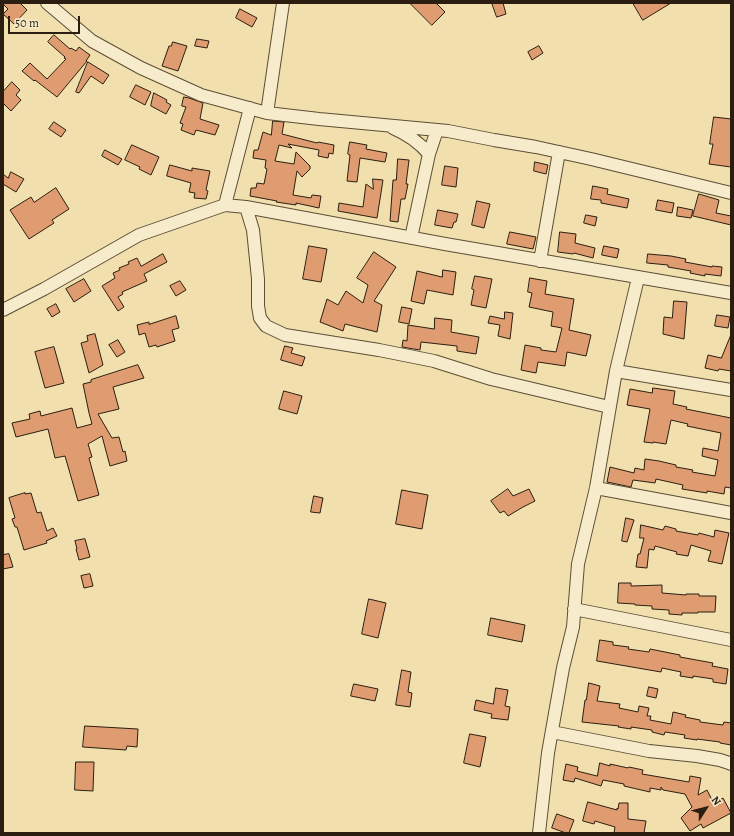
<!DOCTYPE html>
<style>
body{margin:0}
#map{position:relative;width:734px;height:836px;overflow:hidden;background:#f1e0ad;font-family:Alegreya,serif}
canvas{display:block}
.frame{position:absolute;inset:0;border:4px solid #2b1e10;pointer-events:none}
.north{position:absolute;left:686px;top:788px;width:40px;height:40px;-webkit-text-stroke:3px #f6ebca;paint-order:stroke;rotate:54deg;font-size:11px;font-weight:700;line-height:16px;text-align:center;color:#2b1e10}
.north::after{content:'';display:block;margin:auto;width:14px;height:18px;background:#2b1e10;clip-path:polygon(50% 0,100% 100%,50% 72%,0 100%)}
.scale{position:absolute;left:8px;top:16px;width:72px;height:18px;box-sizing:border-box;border:2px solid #2b1e10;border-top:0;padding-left:5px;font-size:12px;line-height:14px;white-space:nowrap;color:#2b1e10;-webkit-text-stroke:3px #f6ebca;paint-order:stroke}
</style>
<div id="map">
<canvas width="734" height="836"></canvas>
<div class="frame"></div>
<div class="north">N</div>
<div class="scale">50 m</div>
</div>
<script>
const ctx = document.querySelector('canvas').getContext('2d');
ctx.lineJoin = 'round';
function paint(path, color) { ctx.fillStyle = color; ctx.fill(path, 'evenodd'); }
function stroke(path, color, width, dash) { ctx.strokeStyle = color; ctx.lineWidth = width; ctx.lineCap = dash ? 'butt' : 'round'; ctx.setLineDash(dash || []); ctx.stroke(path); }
const building = new Path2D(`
 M3 3H20L27 10 14 24 3 14 8 9 3 4Z
 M410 3H436L445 12 432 25Z
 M492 3H503L506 14 497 17Z
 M633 3H671L643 20Z
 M240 9 257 18 252 27 236 18Z
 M54 35 70 49 71 48 76 51 79 47 90 55 86 61H87L57 97 35 80 34 81 22 71 30 63 47 79 66 59 64 58 65 57 48 42Z
 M197 39 209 41 207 48 195 46Z
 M173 42 187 46 178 71 162 66 169 46H171Z
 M539 46 543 53 532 60 528 52Z
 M88 62 109 75 103 84 91 76 79 93 76 92Z
 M12 82 20 90 16 95 21 100 11 111 3 103V92Z
 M136 85 151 92 145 105 130 97Z
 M154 93 167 100 166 102 171 105 166 114 151 106Z
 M184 97 189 98 203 103 200 119 219 125 215 135 196 130 194 135 181 130 183 124 180 123 186 107 182 106Z
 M714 117 731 119V167L709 164 713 144H710Z
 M273 121 284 122 282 134 317 143 318 142 334 145 333 154 329 153 328 158 318 156 319 150 288 144 292 148 279 145 275 161 294 164 296 152 310 166V169L302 177 297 171 293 195 311 198 312 195 321 196 319 208 296 203V205L276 202 277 201 250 196 251 188H256L257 183 264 184 267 169 265 168 266 160 253 158 254 150H258L263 132 271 135Z
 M54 122 66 130 61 137 49 129Z
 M350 142 367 145 366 149 387 153 385 162 360 158 357 182 347 181 350 155 348 154Z
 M132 145 159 157 151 175 139 169 140 167 125 160Z
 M105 150 122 159 118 165 102 156Z
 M398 159 409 160 406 184H408L405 199H401L398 222 390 221 393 180H396Z
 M535 162 548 165 546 174 534 171Z
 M170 165 192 171V168L210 171 206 190 208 191 206 199 194 198 195 193 189 192 191 183 167 176Z
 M445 166 458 168 456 187 442 185Z
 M11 172 24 179 16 192 3 184V174L8 178Z
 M373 179 383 180 377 218 338 211 339 203 363 207 366 184 373 189Z
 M593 186 608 189 607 194 629 199 627 208 601 203V200L591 199Z
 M56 188 69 209 52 220 54 223 29 239 10 210 31 197 34 202Z
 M699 194 719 200 716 213 731 216V225L693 216Z
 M658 200 674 203 672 213 656 210Z
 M477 201 490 204 484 228 472 225Z
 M678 207 693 210 691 218 677 216Z
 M438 210 458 214 456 222H454L452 228 435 225Z
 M586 215 597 217 595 226 584 223Z
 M510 232 536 237 533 249 507 244Z
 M560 232 576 234 575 243 595 248 593 258 574 253 573 254 558 252Z
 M309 246 327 249 321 282 303 279Z
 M604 246 619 249 617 258 602 255Z
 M374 252 396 267 374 301 382 305 377 332 345 324 343 331 320 322 327 299 338 305 346 291 363 303 368 285 357 278Z
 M163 254 167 262 144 274 147 281 122 292 123 294 118 297 124 307 118 311 102 286 115 278 113 273 120 270 119 268 129 264 128 262 137 258 141 266Z
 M648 254 671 256 686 259 685 262 712 267V266L722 267 721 276 705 274V276L690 273 691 271 668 267V265L647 263Z
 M443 270 456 272 453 295 427 290 424 304 411 301 417 271 442 277Z
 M475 276 492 279 486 308 471 305 474 290 472 289Z
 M530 278 547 281 545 294 574 299 569 330 591 335 586 356 567 352 565 366 538 362 536 373 521 370 525 345 541 348V350L556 352 562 328 551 326 553 312 529 307 532 293 528 292Z
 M84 279 91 291 74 302 66 289Z
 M180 281 186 290 176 296 170 286Z
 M674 301 687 302 684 339 663 334 664 317 672 318Z
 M56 304 60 312 52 317 47 309Z
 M402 307 412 309 409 324 399 322Z
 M505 312 513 313 510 339 498 336 500 325 488 323 490 316 504 319Z
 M717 315 730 317 728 328 715 326Z
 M176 316 179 328 172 330 175 341 157 347 156 345 149 347 145 333 139 335 137 325 149 322V324Z
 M435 318 452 320 451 332 479 337 476 354 457 351V346L421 342 420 350 402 347 403 340 407 341 408 325 434 329Z
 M95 334 103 365 89 373 81 343 88 341 87 336Z
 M731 335V371L719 369 718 371 705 368 708 355 721 358Z
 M118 340 125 352 117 357 109 345Z
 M285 346 293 348 291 353 305 357 302 366 281 360Z
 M54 347 64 383 45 388 35 352Z
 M138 365 144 378 113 387 119 409 98 414 112 438 119 437 123 452 125 451 127 461 110 466 102 436 88 444 92 457 89 458 99 495 78 501 65 456 55 458 48 429 16 437 12 423 30 419 29 414 40 411 41 416 72 408 77 428 92 424 89 413 83 384 91 382V380Z
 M653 388 675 391 673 404 687 407 686 409 731 418V488L725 487 724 494 707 491V493L682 489 683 485 656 479 655 483 633 480 631 487 607 482 610 467 634 473 635 468 644 470 645 459 659 461 676 465V467L693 470 692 472 715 476 718 460 702 456 703 448 718 451 721 433 687 426 688 424 671 420 666 444 653 442V443L644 442 650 409 627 405 630 389 652 393Z
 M284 391 302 396 297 414 279 409Z
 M508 489 513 496 529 489 535 501 523 507 508 516 504 511 500 513 491 501Z
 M402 490 428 495 422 529 396 524Z
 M25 493V494L31 493 37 513 41 512 47 531 53 528 57 536 46 541 47 543 24 550 17 527H15L12 519 15 518 9 498Z
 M314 496 323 498 320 513 311 512Z
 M626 518 634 520 627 542 622 541Z
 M641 525 663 530 665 526 676 529V531L698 535 699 533 714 537 715 530 729 533 722 564 708 561 711 551 691 545 688 556 676 554 677 552 655 546 654 550 649 549 647 568 636 567 638 554H640L644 538H640Z
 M85 539 90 557 79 560 76 549H77L75 541Z
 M9 554 13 567 3 569V555Z
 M90 574 93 586 84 588 81 576Z
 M619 583H631V586L662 585V593L686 595V594H699V596H716L715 612H698V613H682V615L669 614V610L652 609V606L635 605V604L618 603Z
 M369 599 386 603 378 638 362 634Z
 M491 618 525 625 522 642 488 635Z
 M600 640 613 642V645L629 647 628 649 649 652 650 649 680 655V657L713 663 712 666 728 669 726 684 713 682V679L693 676V678L680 676 681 672 662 668 661 672 597 661Z
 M402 670 411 672 408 692 412 693 410 707 396 705Z
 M589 683 600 686 597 701 620 704 619 708 638 712 639 706 649 708 647 716H651L650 720 671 724 673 712 686 715 685 717 700 720V722L723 725 724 722 731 723V745L720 743V742L697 739V740L684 738 685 735 665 732 664 735 652 732V730L631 727V729L618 727 619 726 582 722 585 700H586Z
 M354 684 378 689 375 701 351 696Z
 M649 687 658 689 656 698 647 696Z
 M496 688 508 690 505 706 510 707 508 720 491 718 492 714 474 710 476 700 493 704Z
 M85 726 138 729 137 747 127 746 126 750 83 747Z
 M470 734 486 737 480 767 464 763Z
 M76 762H94L93 791 75 790Z
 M600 763 610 766V764L628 768 629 767 643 770 642 774 689 782 690 776 701 778 698 795 707 790 714 804 723 798 731 813 703 828 701 824 690 831 681 818 692 807 685 794 663 790 661 787V790L650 788V792L624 786V784L603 780 601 786 575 778 574 782 563 780 566 764 578 767 577 771 597 776Z
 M588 802 617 810V808L618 809 619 803H628V819L646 821 644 833H614L615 827 595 821 594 824 583 821Z
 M557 814 574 820 569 833H566L552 828Z`);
paint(building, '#de9c70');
stroke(building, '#2b1e10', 1);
const minor = new Path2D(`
 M47 3 92 41 141 68 201 95 267 113 319 119 448 131 494 140 536 147 591 159 731 193
 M267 113 283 3
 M393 128C407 134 419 142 429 154
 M225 205 250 108
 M246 207 253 230 258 279V306L260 318 266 326 285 335 379 350 434 361 491 379 609 407
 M411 238 429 154 437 130
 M540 261 559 152
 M3 310 44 289 139 235 225 205 246 207 445 244 731 293
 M616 371 731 390
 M596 488 731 513
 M574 609 731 640
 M552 732 649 751 697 756 720 760 729 763 731 764
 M539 833 548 753 563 668 573 627 578 564 596 488 616 371 638 278`);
stroke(minor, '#5c4e37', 14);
stroke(minor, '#f6ebca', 12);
</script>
